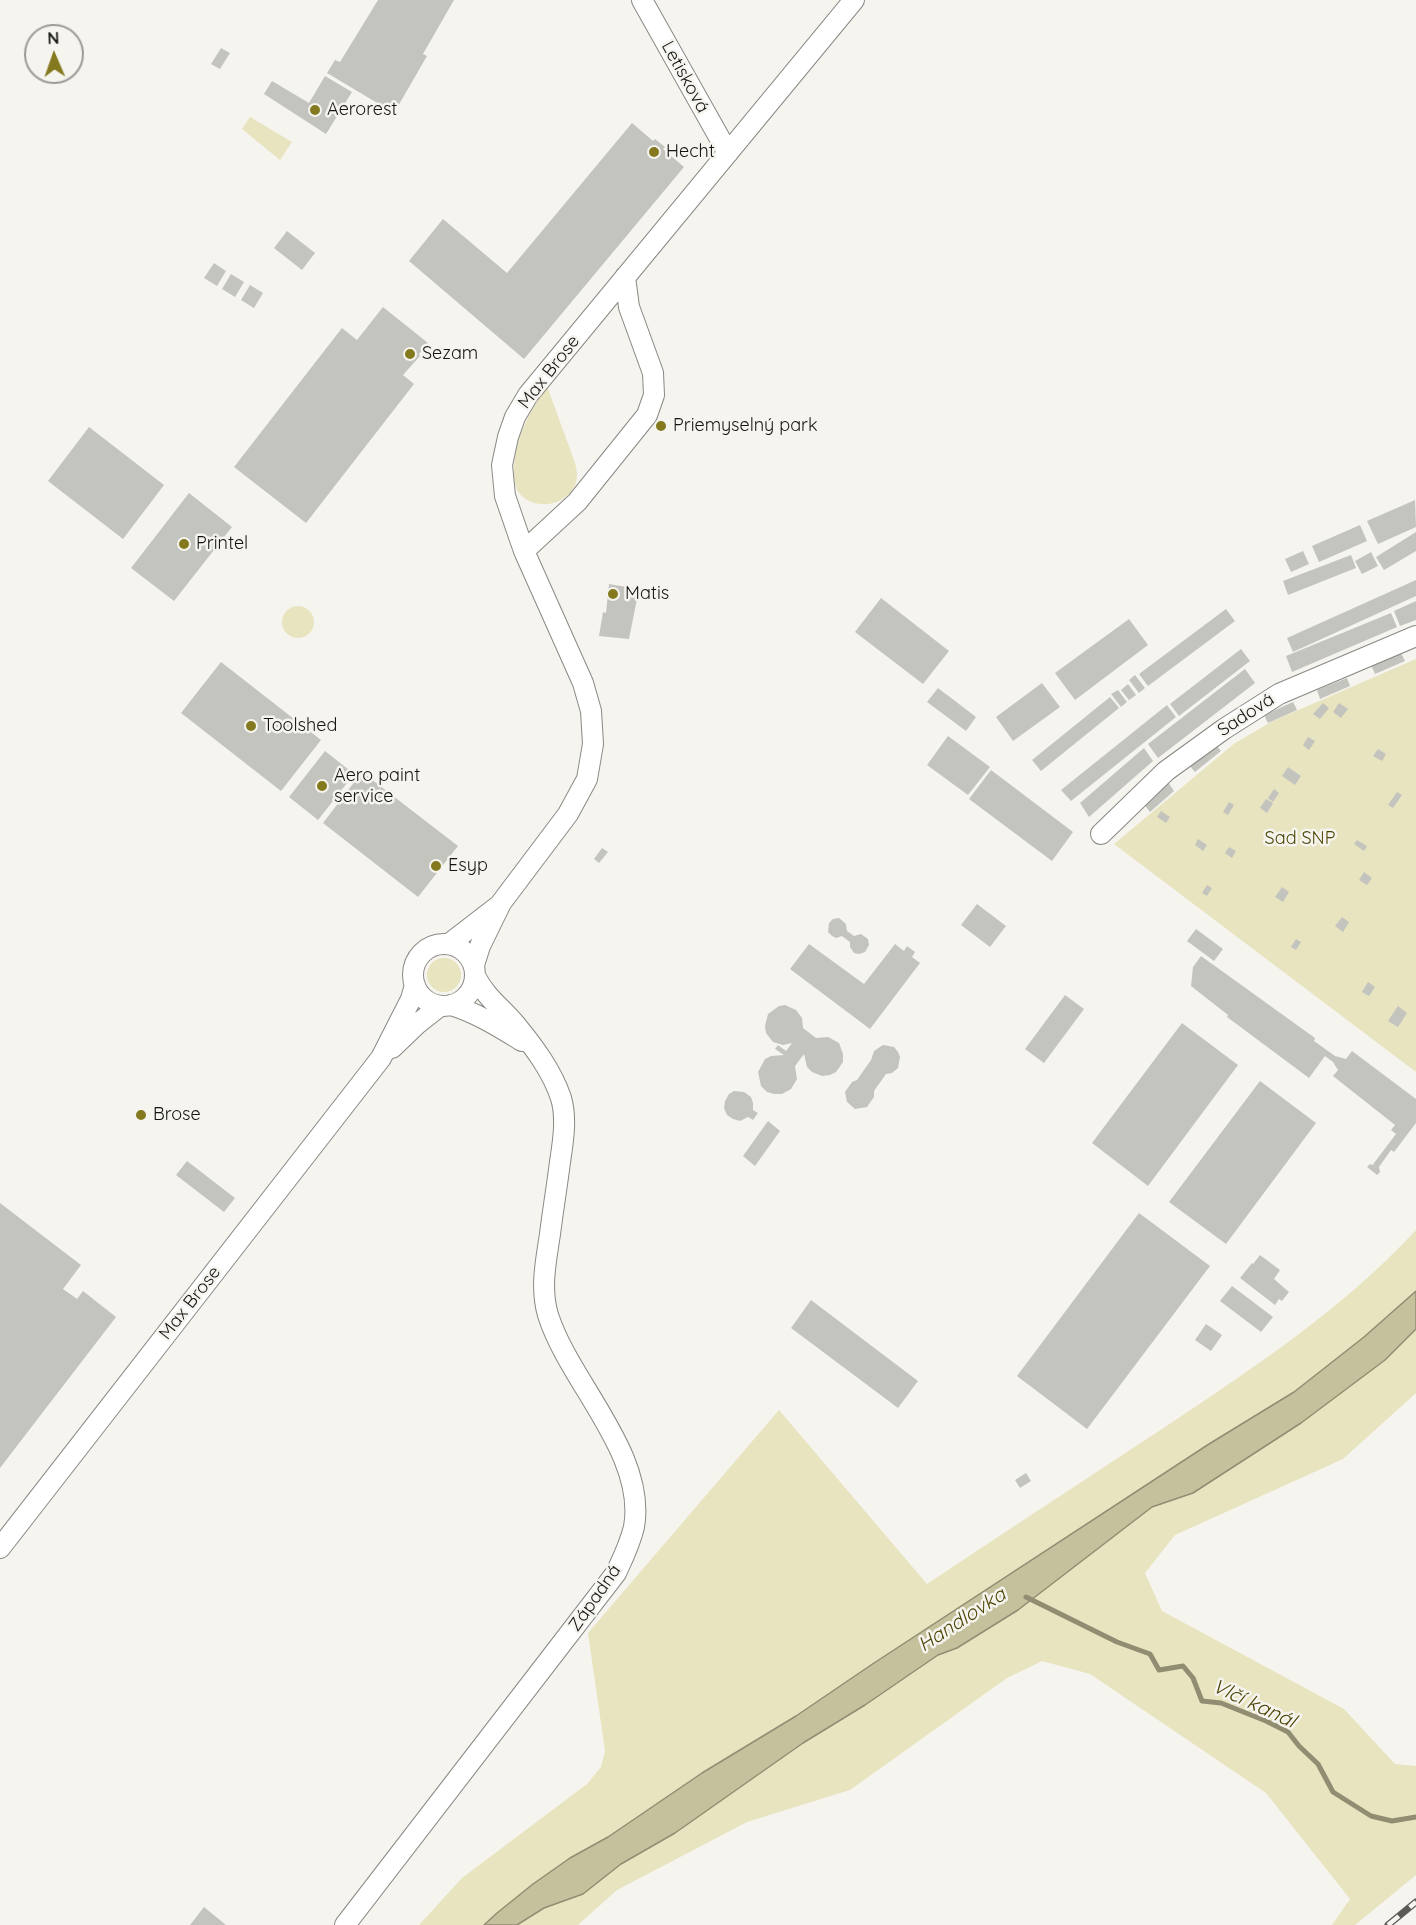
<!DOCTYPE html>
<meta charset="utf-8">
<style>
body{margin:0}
#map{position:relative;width:1416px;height:1925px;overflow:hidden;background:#f5f4ef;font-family:Quicksand,sans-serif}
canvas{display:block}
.north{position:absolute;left:24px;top:24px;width:60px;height:60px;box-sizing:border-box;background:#f5f4ef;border:2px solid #9b9a97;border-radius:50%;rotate:358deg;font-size:16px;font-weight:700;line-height:24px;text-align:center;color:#141412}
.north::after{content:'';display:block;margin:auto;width:21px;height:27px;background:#84791e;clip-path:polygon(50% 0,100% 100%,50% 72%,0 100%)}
</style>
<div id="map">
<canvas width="1416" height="1925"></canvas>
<div class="north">N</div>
</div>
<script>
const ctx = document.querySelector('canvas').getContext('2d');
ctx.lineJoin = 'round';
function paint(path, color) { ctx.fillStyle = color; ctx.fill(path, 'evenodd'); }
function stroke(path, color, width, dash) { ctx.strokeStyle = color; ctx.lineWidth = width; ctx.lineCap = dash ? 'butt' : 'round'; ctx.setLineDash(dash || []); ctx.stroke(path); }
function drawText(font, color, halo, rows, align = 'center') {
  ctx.font = font + ' Quicksand,sans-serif'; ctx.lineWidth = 5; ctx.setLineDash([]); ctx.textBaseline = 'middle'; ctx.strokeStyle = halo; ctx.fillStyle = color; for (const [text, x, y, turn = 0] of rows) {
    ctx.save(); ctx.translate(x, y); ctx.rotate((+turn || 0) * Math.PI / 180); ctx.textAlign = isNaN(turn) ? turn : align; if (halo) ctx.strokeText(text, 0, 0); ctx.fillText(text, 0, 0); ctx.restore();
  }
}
paint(new Path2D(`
 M250 117 292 142 280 160 242 129Z
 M547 386 575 463C577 470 578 478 575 485 566 506 535 511 520 494 515 488 514 479 514 472 514 439 530 412 547 386Z
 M282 622a16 16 0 1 1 32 0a16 16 0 1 1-32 0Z
 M1416 659V1072L1114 844 1235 743 1273 721Z
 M427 975a17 17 0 1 1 34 0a17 17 0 1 1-34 0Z
 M1416 1230V1393L1343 1459 1175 1535 1145 1573 1162 1611 1344 1709 1395 1764 1416 1766V1875L1355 1925H1332L1350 1899 1266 1793 1090 1674 1042 1661 1007 1678 850 1790 747 1822 617 1890 578 1925H419L462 1878 587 1784 601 1767 605 1751 588 1633 779 1410 927 1584C1005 1532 1084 1480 1162 1429 1252 1369 1342 1310 1416 1230Z`), '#e8e4bf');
const water = new Path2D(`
 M1416 1291V1329L1385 1360 1301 1423 1193 1493 1152 1507 1018 1610 957 1648 938 1655 865 1705 803 1743 675 1833 621 1864 583 1894 544 1908 517 1925H484L497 1913 533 1884 570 1858 608 1837 702 1773 796 1716 871 1665 1209 1444 1294 1392 1364 1337Z`);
paint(water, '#c5c19d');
stroke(water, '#908d73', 1.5);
stroke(new Path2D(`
 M1026 1597 1117 1642 1150 1654 1159 1670 1183 1666 1193 1678 1202 1701 1221 1703 1266 1721 1288 1732 1299 1746 1318 1764 1333 1792 1371 1816 1392 1821 1416 1817`), '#908d73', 5);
paint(new Path2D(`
 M378 0H454L423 54 427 56 394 113 327 73 335 60 340 62Z
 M221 48 230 53 220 69 211 64Z
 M325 76 352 92 326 134 264 94 272 81 309 103Z
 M632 123 653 141 655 139 665 147 663 149 684 167 524 359 409 261 443 219 507 273Z
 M287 231 315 253 302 270 274 248Z
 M214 263 226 271 217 286 204 278Z
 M231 274 244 282 235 297 222 289Z
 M250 285 263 293 254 308 241 300Z
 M383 307 428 343 419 354 420 356 403 375 414 384 306 523 234 467 342 328 357 340Z
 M89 427 164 485 123 539 48 481Z
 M189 493 232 527 174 601 131 568Z
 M1415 500 1416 527 1378 544 1367 521Z
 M1360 525 1367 541 1319 562 1312 546Z
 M1416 532V551L1384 570 1376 557Z
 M1303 551 1309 564 1291 572 1285 559Z
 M1371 552 1378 566 1362 574 1355 561Z
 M1351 555 1356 568 1288 595 1283 581Z
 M1416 580V596L1293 652 1287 638Z
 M609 584 639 589 629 639 599 636 603 612 606 613Z
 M881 598 949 651 923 684 855 632Z
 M1416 601V620L1400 626 1394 611Z
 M1226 609 1235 621 1148 686 1139 674Z
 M1391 613 1397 627 1292 672 1286 656Z
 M1129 619 1148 645 1075 700 1055 673Z
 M1241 649 1250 661 1179 716 1170 704Z
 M1401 653 1405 661 1375 674 1371 665Z
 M221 662 321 740 281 791 181 713Z
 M1245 669 1255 683 1158 758 1148 744Z
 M1135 675 1145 688 1139 693 1129 680Z
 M1347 678 1350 686 1320 699 1317 690Z
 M1042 683 1060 707 1013 741 996 717Z
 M1128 684 1136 695 1129 700 1121 690Z
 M938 688 976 717 966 731 927 702Z
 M1118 690 1127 702 1121 707 1111 694Z
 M1110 697 1119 708 1041 771 1032 760Z
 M1293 702 1297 710 1268 723 1264 715Z
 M1323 703 1329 708 1320 719 1313 714Z
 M1339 703 1348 709 1341 718 1333 712Z
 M1167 705 1176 717 1071 801 1061 790Z
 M948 736 990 767 968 795 927 765Z
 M1308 737 1315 741 1309 750 1303 745Z
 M1215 744 1221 751 1195 772 1189 765Z
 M1144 748 1153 761 1089 817 1080 803Z
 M1378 749 1386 754 1382 761 1373 756Z
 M325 751 354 774 318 820 289 797Z
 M1288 767 1301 776 1295 785 1282 776Z
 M991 770 1073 832 1052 861 969 799Z
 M362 772 458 846 418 897 323 823Z
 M1168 782 1174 791 1150 812 1143 803Z
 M1274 789 1279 793 1273 802 1268 798Z
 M1397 792 1402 795 1393 808 1388 805Z
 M1266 799 1273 803 1267 813 1260 808Z
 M1229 802 1234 805 1228 815 1223 812Z
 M1161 811 1170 817 1166 823 1157 817Z
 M1198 839 1207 845 1203 851 1195 845Z
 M1357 840 1367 846 1364 851 1354 844Z
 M1229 847 1236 851 1232 858 1225 853Z
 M602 848 608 852 599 863 594 859Z
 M1364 872 1372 878 1367 885 1359 880Z
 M1207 885 1212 888 1207 896 1202 893Z
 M1282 887 1289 892 1283 902 1275 897Z
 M977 904 1006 926 990 947 961 925Z
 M1342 917 1349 922 1343 932 1335 926Z
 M839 918 846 924 847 931 854 936 861 934 868 939 869 945 865 952 859 954 854 953 850 947V942L842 936 836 938 832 936 828 932 829 923 833 919Z
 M1196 929 1223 949 1214 961 1187 941Z
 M1296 939 1301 942 1296 950 1291 947Z
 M809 944 864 984 895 944 904 951 907 946 915 952 912 957 920 963 870 1029 790 969Z
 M1201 956 1315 1038 1314 1041 1335 1056 1346 1059 1352 1051 1416 1099V1123L1394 1152 1391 1150 1379 1167 1380 1172 1377 1175 1367 1167 1370 1164 1373 1165 1374 1163 1396 1134 1391 1130 1395 1125 1333 1076 1338 1070 1333 1062 1325 1056 1309 1078 1227 1017 1228 1015 1191 986 1193 967Z
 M1368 982 1375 987 1369 996 1362 992Z
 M1065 995 1084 1009 1044 1063 1025 1049Z
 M785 1005 796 1010 802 1018 803 1028 816 1038 828 1037 839 1043 843 1054V1062L836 1072 830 1075 822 1076 812 1072 807 1067 804 1054 795 1066 797 1079 791 1089 782 1094H774L767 1092 761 1086 758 1072 765 1059 771 1056 784 1055 775 1049 778 1045 786 1051 792 1043 783 1045 773 1042 766 1033 765 1026 768 1014 779 1006Z
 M1398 1006 1407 1013 1398 1027 1388 1021Z
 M1182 1023 1238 1065 1148 1186 1092 1143Z
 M883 1045 894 1047 898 1052 900 1057 898 1068 892 1073 886 1074 874 1091V1097L867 1107 855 1109 847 1102 845 1092 852 1082 857 1080 871 1060 874 1051Z
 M1260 1081 1316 1123 1226 1244 1169 1202Z
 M734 1091 744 1092 751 1097 753 1103V1110L758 1113 753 1120 748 1117 740 1121 733 1119 727 1115 724 1108 725 1101 729 1094Z
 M768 1121 780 1131 755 1166 743 1156Z
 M187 1161 235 1198 224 1212 176 1175Z
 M0 1203 81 1265 63 1289 77 1299 83 1291 116 1317 0 1468Z
 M1139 1213 1210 1266 1087 1429 1017 1376Z
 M1260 1255 1280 1270 1274 1279 1289 1292 1282 1301 1279 1299 1275 1305 1240 1278 1252 1263 1253 1264Z
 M1232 1286 1273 1317 1261 1332 1220 1301Z
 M811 1300 918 1381 898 1408 791 1328Z
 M1206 1324 1222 1335 1211 1351 1195 1340Z
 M1026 1473 1031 1481 1020 1488 1015 1480Z
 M204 1907 226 1925H190Z`), '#c4c4bf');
const minor = new Path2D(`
 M642 0 728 153
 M524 551 577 502 647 415 654 395 653 373 629 307 625 277
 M1101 834 1166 771 1224 729 1279 694 1416 636
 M449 944 497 907
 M413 975a31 31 0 1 1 62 0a31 31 0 1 1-62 0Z
 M474 965 480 946 501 903 568 814 587 779 593 744 591 711 583 683 524 551 505 496 502 465 508 437 515 417 528 395 854 0
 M451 1005C477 1013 499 1027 522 1041
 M392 1048 416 1025 440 1006
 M0 1548 381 1058 411 999 415 985
 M345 1925 616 1573C623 1558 630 1544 634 1527 647 1454 569 1382 548 1315 540 1288 546 1261 550 1234 553 1210 557 1186 560 1162 563 1142 567 1118 561 1098 552 1071 534 1047 516 1025 501 1007 487 999 475 976`);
stroke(minor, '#898884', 22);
stroke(minor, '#fff', 20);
const rail = new Path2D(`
 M1388 1925 1416 1902`);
stroke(rail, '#5c5b58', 7);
stroke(rail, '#f5f4ef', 4.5, [14]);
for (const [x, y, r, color] of [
 [315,110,6,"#84791e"],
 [654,152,6,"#84791e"],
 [410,354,6,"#84791e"],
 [661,426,6,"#84791e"],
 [184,544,6,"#84791e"],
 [613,594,6,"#84791e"],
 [251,726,6,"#84791e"],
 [322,786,6,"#84791e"],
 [436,866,6,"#84791e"],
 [141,1115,6,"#84791e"]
]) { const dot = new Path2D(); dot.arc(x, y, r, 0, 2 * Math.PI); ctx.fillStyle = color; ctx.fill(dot); stroke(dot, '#f5f4ef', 2); }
drawText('18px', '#141412', '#f5f4ef', [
 ["Letisková",685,77,61],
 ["Max Brose",549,372,-52],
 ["Sadová",1246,715,-33],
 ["Max Brose",190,1303,-52],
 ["Západná",595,1598,-55]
]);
drawText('18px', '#141412', '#f5f4ef', [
 ["Aerorest",327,110],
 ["Hecht",666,152],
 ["Sezam",422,354],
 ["Priemyselný park",673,426],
 ["Printel",196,544],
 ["Matis",625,594],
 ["Toolshed",263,726],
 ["Aero paint",334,776],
 ["service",334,797],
 ["Esyp",448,866],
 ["Brose",153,1115]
], 'left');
drawText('18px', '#4b4402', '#f5f4ef', [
 ["Sad SNP",1300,839]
]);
drawText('italic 20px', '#4d4504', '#f5f4ef', [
 ["Handlovka",962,1620,-33],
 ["Vlčí kanál",1254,1704,25]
]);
</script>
